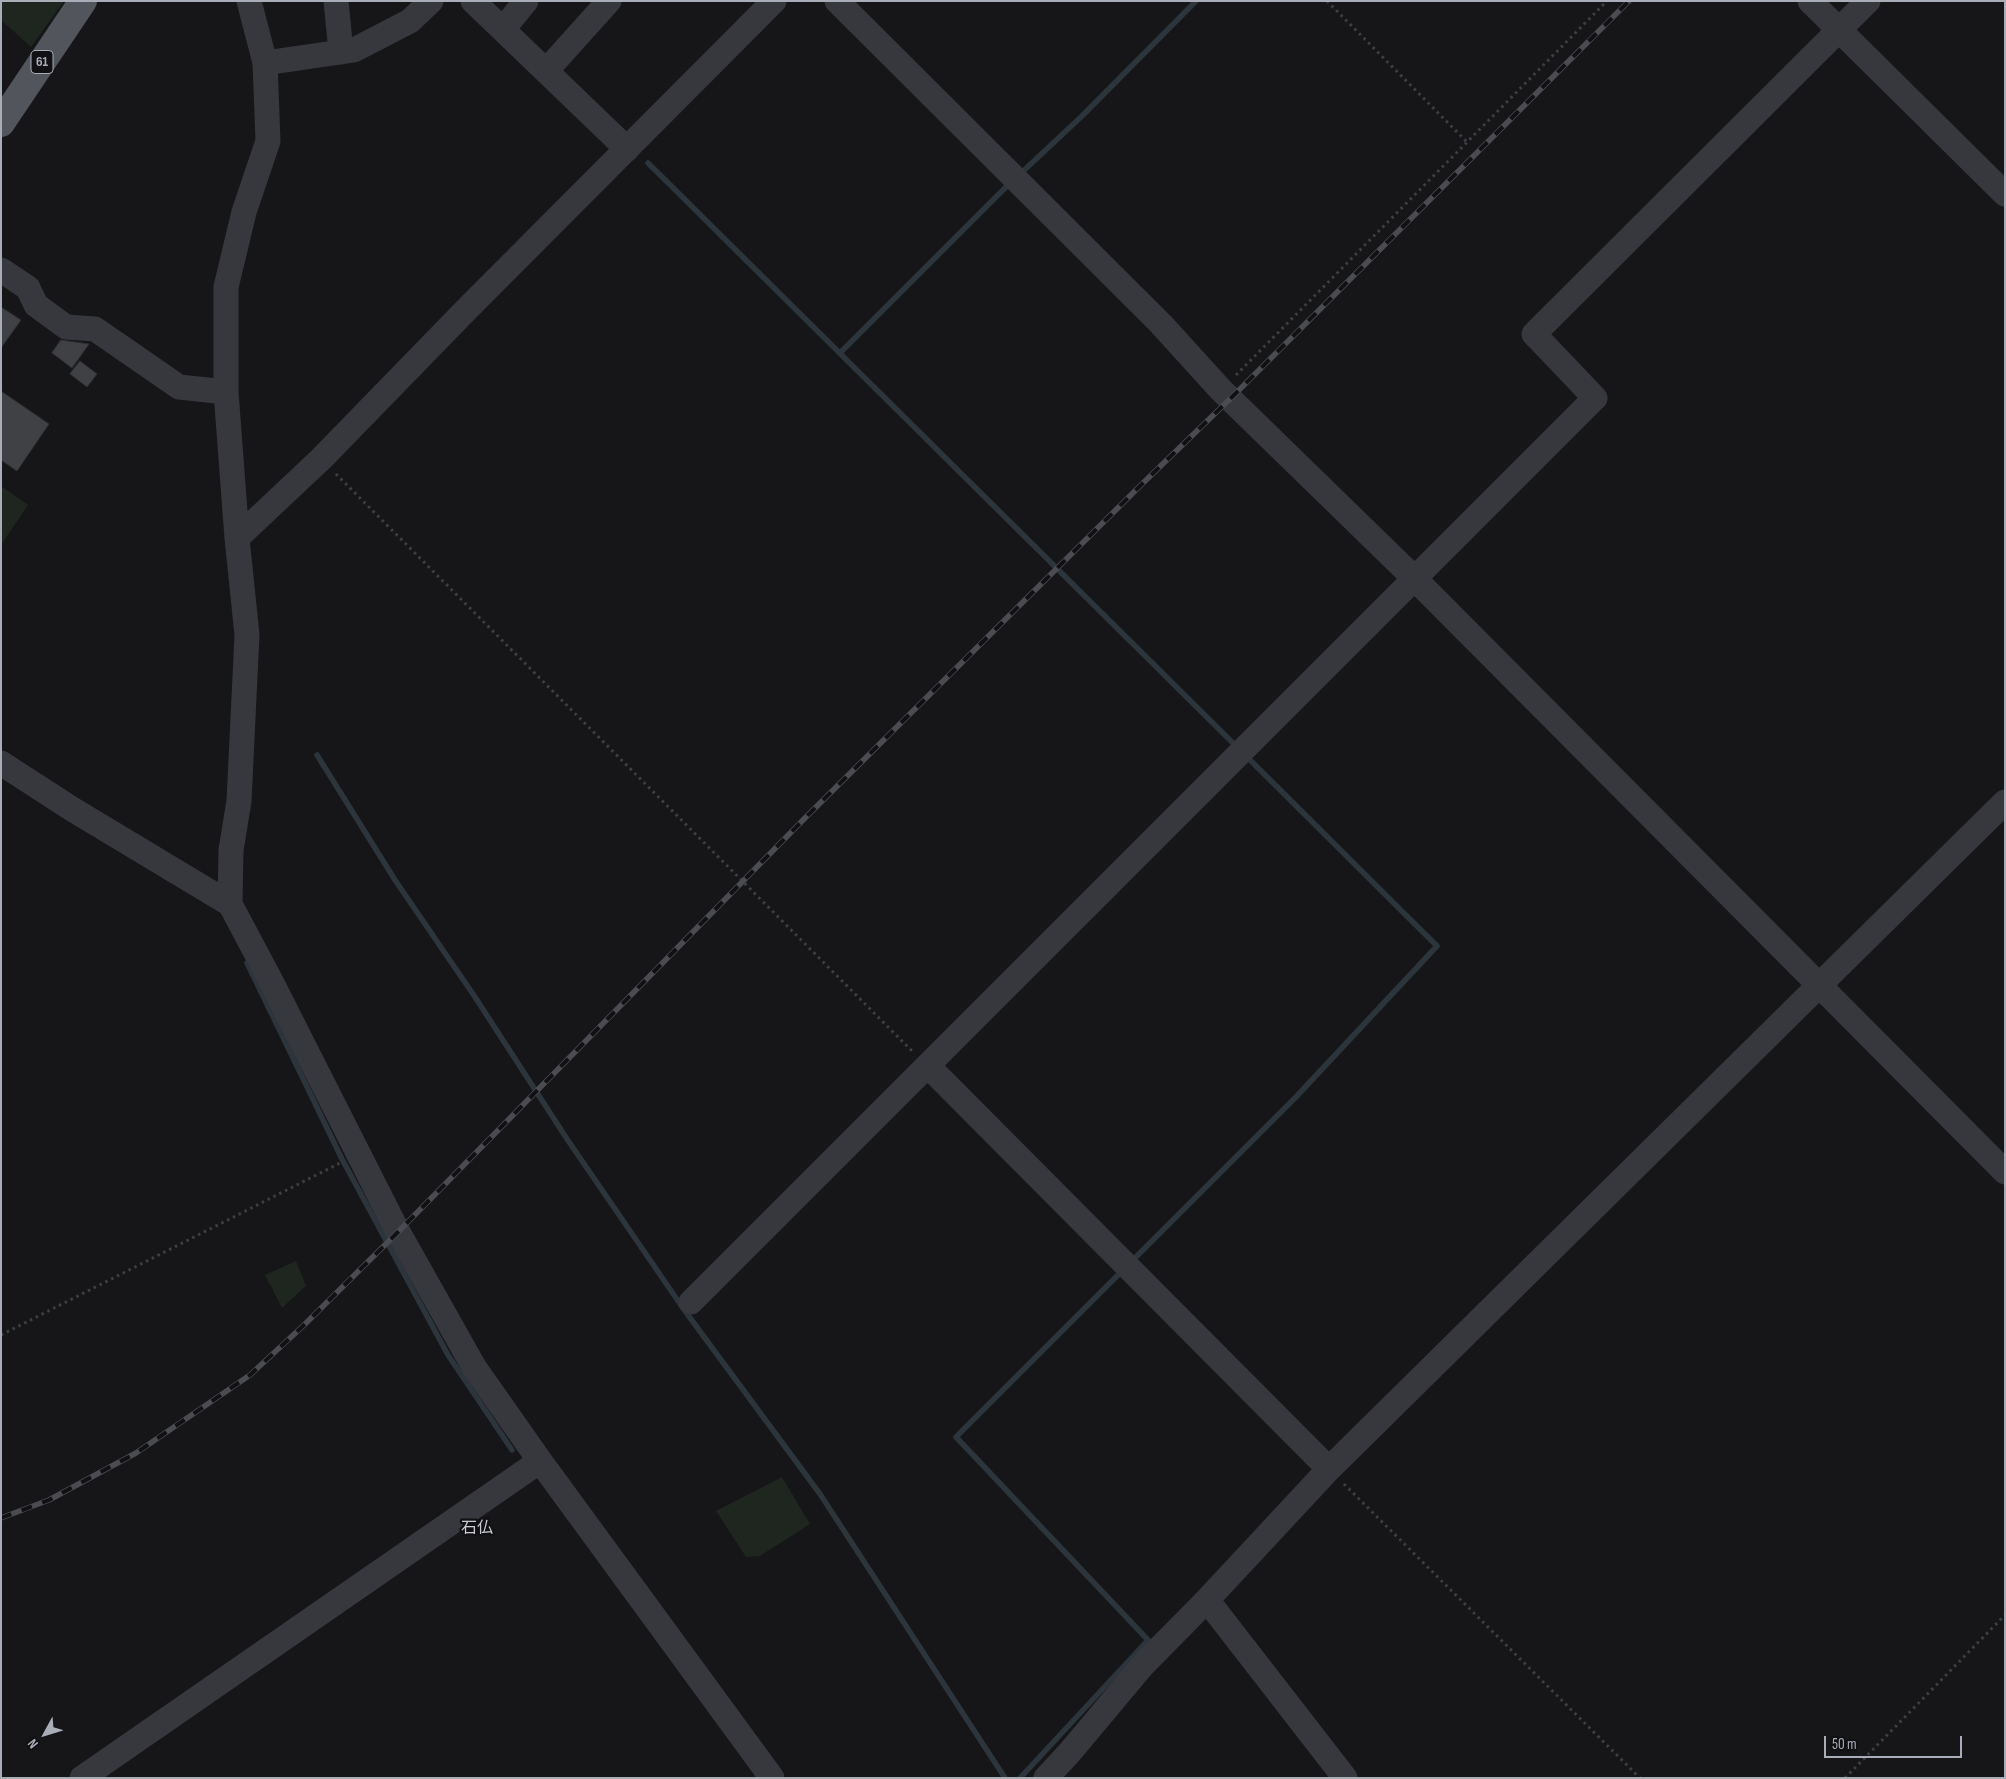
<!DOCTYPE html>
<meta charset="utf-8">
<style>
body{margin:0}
#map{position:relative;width:2006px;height:1779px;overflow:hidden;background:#161618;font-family:"Sofia Sans Condensed",sans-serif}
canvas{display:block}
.frame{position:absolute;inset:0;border:2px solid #a8adb8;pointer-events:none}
.north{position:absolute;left:20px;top:1709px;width:50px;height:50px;-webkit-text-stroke:4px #111113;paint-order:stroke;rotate:231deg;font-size:14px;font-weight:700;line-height:20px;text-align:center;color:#a8adb8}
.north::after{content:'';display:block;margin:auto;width:18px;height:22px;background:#a8adb8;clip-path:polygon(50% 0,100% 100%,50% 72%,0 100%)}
.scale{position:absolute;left:1824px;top:1736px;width:138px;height:22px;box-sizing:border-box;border:2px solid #a8adb8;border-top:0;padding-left:6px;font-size:15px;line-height:18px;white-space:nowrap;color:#a8adb8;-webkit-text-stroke:4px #111113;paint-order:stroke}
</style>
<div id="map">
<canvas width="2006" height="1779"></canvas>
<div class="frame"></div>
<div class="north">N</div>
<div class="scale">50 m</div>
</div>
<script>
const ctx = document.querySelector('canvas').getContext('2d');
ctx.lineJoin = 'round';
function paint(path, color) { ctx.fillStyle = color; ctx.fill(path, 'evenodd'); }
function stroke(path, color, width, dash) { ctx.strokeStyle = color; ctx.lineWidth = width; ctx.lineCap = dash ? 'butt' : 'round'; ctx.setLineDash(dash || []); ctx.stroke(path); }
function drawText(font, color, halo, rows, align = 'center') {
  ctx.font = font + ' "Sofia Sans Condensed","Noto Sans JP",sans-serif'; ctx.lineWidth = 4.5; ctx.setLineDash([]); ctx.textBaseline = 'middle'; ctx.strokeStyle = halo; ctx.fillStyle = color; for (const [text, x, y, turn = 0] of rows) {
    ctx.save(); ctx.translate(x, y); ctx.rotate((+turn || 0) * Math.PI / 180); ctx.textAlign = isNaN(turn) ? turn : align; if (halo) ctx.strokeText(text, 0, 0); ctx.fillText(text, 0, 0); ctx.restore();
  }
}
paint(new Path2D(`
 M1 1H64L31 47 1 20Z
 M1 486 28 505 1 545Z
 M296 1261 306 1286 282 1308 265 1275Z
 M782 1477 810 1524 760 1556 746 1557 716 1511Z`), '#1e261f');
stroke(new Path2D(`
 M648 163 1238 748
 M1019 175 1082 116 1196 1
 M840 353 1010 183
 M317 755 395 880 475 997 567 1139 685 1311 820 1494 1005 1778
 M247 963 342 1159 448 1355 512 1450
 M1131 1262 1295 1098 1437 946 1246 756
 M1020 1778 1148 1640 956 1437 1123 1270`), '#2c353c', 5.5);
const building = new Path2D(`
 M1 307 21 320 1 348Z
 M61 340 89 344 72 368 52 353Z
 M80 361 97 374 87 387 70 374Z
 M1 391 49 424 17 471 1 460Z`);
paint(building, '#404145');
stroke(building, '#303034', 1);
stroke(new Path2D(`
 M1327 1 1467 142
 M1236 375 1607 1
 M336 474 913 1052
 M1 1335 340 1163
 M1344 1484 1640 1778
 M1845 1778 2005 1615`), '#3d3f44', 3, [2.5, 4]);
stroke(new Path2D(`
 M249 1 265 63 268 141 244 212 226 287V392L237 538 247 635 239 801 231 850 230 904 272 983 398 1232 474 1367 540 1461 772 1778
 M336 1 341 52
 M473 1 627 149
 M837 1 1161 324 1221 390 1414 578 2005 1172
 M1810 1 2005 194
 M503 29 526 1
 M265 63 354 50 410 21 431 1
 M546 71 609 1
 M1 270 28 288 36 305 66 327 95 329 179 387 226 392
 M237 538 321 459 467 309 774 1
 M1 763 72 809 230 904
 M928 1066 1329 1469
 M691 1302 1595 398 1534 334 1868 1
 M1207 1600 1345 1778
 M82 1778 540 1461
 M1046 1778 1070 1752 1142 1666 1207 1600 1329 1469 2005 802`), '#37383d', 25);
stroke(new Path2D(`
 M1 123 83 1`), '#53555c', 28);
const rail = new Path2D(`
 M1 1518 49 1500 136 1453 250 1375 303 1326 398 1232 807 816 1143 483 1231 398 1629 1`);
stroke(rail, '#4a4c52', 5.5);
stroke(rail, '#111113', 4, [11]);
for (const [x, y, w] of [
 [42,62,22]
]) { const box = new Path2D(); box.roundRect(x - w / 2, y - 11.5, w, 23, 4); ctx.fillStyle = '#111113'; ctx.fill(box); stroke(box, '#a8adb8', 1); }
drawText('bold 14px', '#a8adb8', null, [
 ["61",42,62]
]);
drawText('16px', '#c9ccd4', '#111113', [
 ["石仏",477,1529]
]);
</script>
